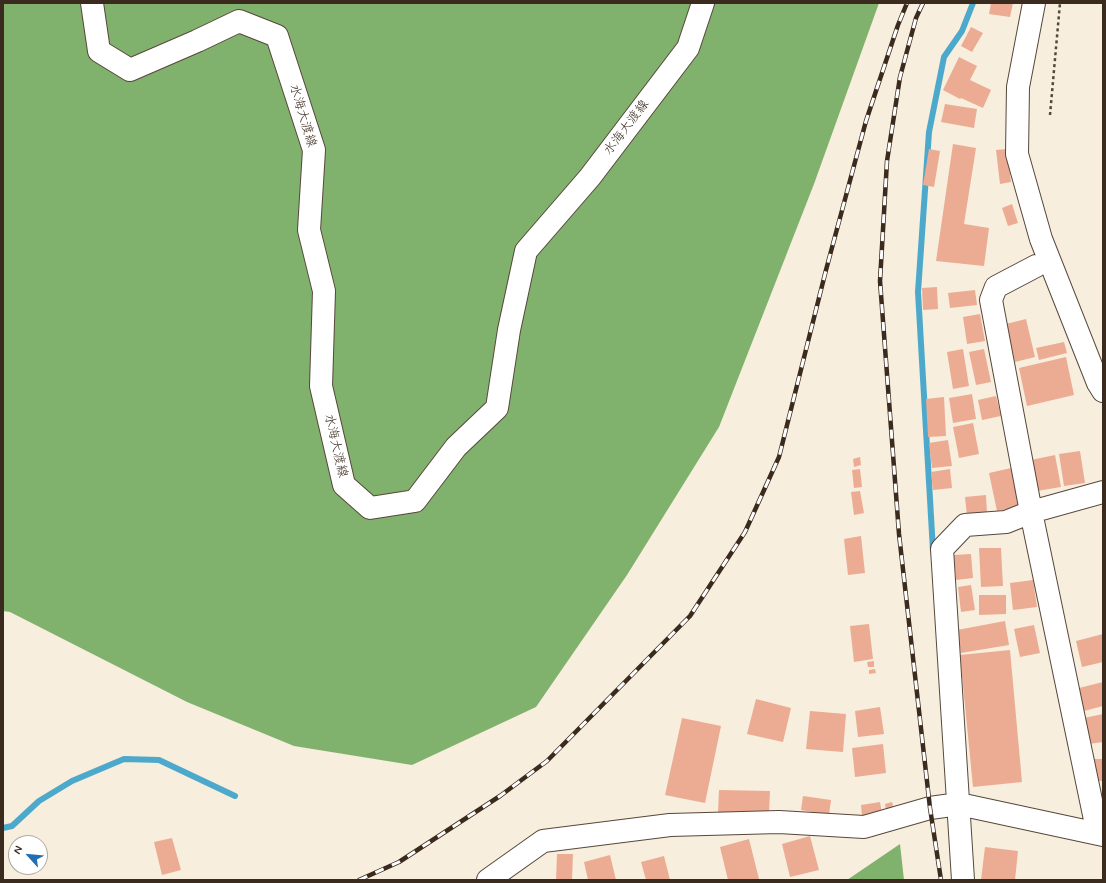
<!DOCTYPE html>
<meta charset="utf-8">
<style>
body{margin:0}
#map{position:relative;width:1106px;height:883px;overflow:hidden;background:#f7eedd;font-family:Mynerve,sans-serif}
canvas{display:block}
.frame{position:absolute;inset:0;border:4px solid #3b2a1e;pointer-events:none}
.north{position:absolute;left:8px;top:835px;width:40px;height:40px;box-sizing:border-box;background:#fff;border:1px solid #b1aaa5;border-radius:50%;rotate:297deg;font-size:11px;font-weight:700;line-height:16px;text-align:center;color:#3b2a1e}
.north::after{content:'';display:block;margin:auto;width:14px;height:18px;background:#1f6fb2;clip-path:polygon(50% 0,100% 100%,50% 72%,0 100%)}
</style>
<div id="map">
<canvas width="1106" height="883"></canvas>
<div class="frame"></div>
<div class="north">N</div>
</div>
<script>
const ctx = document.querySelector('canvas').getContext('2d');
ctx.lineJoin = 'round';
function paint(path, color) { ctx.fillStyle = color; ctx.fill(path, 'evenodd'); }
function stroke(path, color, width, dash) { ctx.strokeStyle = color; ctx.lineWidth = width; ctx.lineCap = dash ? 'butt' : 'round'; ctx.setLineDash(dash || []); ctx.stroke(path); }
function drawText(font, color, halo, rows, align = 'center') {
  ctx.font = font + ' Mynerve,"Klee One",sans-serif'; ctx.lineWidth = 3; ctx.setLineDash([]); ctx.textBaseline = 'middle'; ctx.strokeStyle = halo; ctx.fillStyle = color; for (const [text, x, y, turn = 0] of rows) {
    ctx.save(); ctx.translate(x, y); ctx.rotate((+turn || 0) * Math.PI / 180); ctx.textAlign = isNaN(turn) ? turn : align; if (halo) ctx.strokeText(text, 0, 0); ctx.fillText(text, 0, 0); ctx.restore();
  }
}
paint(new Path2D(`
 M3 3H879L814 184 719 427 627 575 536 707 412 765 294 746 187 702 10 612 3 611Z
 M900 844 904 880H847Z`), '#81b26d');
stroke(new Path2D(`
 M933 551 918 292 929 132 944 57 962 31 973 3
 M3 828 12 826 39 801 72 781 124 759 159 760 235 796`), '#4da9cb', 6);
paint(new Path2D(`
 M991 3H1013L1010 17 989 14Z
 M971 27 983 33 972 52 961 46Z
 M959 57 977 66 970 80 991 90 983 108 961 98 960 99 943 90Z
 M945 104 977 109 974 128 941 122Z
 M953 144 976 148 964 224 989 228 984 266 936 261Z
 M929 149 940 151 934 187 923 185Z
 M1007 149 1011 182 1000 184 996 150Z
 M1012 204 1018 223 1008 226 1002 208Z
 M937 287 938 309 923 310 922 288Z
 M975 290 977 305 950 308 948 293Z
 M980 314 985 341 967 344 963 317Z
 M1026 319 1035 357 1015 362 1006 324Z
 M1064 342 1067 353 1039 360 1036 348Z
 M963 349 969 386 953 389 947 352Z
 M984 349 991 382 976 385 969 352Z
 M1066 357 1074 395 1027 406 1019 368Z
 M972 394 976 419 953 423 949 398Z
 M996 396 1001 416 982 420 978 400Z
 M944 397 946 436 928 437 926 399Z
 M973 423 979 454 959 458 953 427Z
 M948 440 952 466 932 468 929 443Z
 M1080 451 1085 483 1064 486 1059 454Z
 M1055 455 1061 487 1037 491 1031 460Z
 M860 457 861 465 854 467 853 459Z
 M1011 468 1019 507 997 511 989 473Z
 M860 469 862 487 854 488 852 470Z
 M950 469 952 488 933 490 931 472Z
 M860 491 864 513 854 515 851 492Z
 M986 495 987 514 967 516 965 497Z
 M861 536 865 573 848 575 844 539Z
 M979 548H1001L1003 586 981 587Z
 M971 554 973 578 956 580 954 555Z
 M1033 580 1037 607 1013 610 1010 583Z
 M971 585 975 610 961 612 958 587Z
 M979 595H1006V614L979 615Z
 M1005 621 1009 645 961 653 957 630Z
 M869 624 873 659 854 662 850 626Z
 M1034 625 1040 653 1020 657 1014 629Z
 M1103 634V662L1082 667 1076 641Z
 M1010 650 1022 782 973 787 960 655Z
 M874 661V667H868L867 662Z
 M875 669 876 673 869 674V670Z
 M1103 682V706L1084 711 1079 688Z
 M756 699 791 708 783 742 747 734Z
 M880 707 884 734 858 737 855 711Z
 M810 711 846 714 843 752 806 749Z
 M1103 714V742L1089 744 1084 718Z
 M682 718 721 726 705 803 665 795Z
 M883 744 886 773 855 777 852 748Z
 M1094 759H1103V781H1096Z
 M719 790 770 791 769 813 718 812Z
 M803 796 831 800 829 815 801 810Z
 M880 802 882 814 862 816 861 805Z
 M892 802 894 810 886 811 885 804Z
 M810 836 819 870 790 877 782 844Z
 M172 838 181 870 162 875 154 842Z
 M749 839 759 879 754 880H728L720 847Z
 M985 847 1018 851 1015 880H981Z
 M557 854H573L572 880H556Z
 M610 855 616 880H588L584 862Z
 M664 856 670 880H646L641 862Z`), '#ecac93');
const minor = new Path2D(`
 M1034 3 1018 87 1017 154 1041 239 1098 383 1103 391
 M1036 266 996 287 991 300 1031 512 1098 834
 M488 880 543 841 670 825 779 822 864 827 930 808 959 804 1103 835
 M963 880 942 549 965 525 1006 522 1031 512 1103 492`);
const secondary = new Path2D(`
 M92 3 99 51 130 70 197 41 239 21 277 36 314 150 309 230 324 291 321 386 344 485 370 508 415 501 456 447 497 408 509 330 526 251 590 177 688 48 703 3`);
stroke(minor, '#57473b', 24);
stroke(secondary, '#57473b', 24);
stroke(new Path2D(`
 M1050 115 1060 3`), '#57473b', 2.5, [3, 3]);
stroke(minor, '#fff', 22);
stroke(secondary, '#fff', 22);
const rail = new Path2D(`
 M923 3 916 18 900 77 887 161 880 281 899 534 930 808 941 880
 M359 880 399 862 500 796 547 761 690 616 745 532 779 457 826 270 866 121 898 25 907 3`);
stroke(rail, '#3b2a1e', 4.5);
stroke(rail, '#fff', 3, [9]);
drawText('13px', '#3b2a1e', '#fff', [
 ["水海大渡線",302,116,73],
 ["水海大渡線",627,128,-53],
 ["水海大渡線",335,446,77]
]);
</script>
